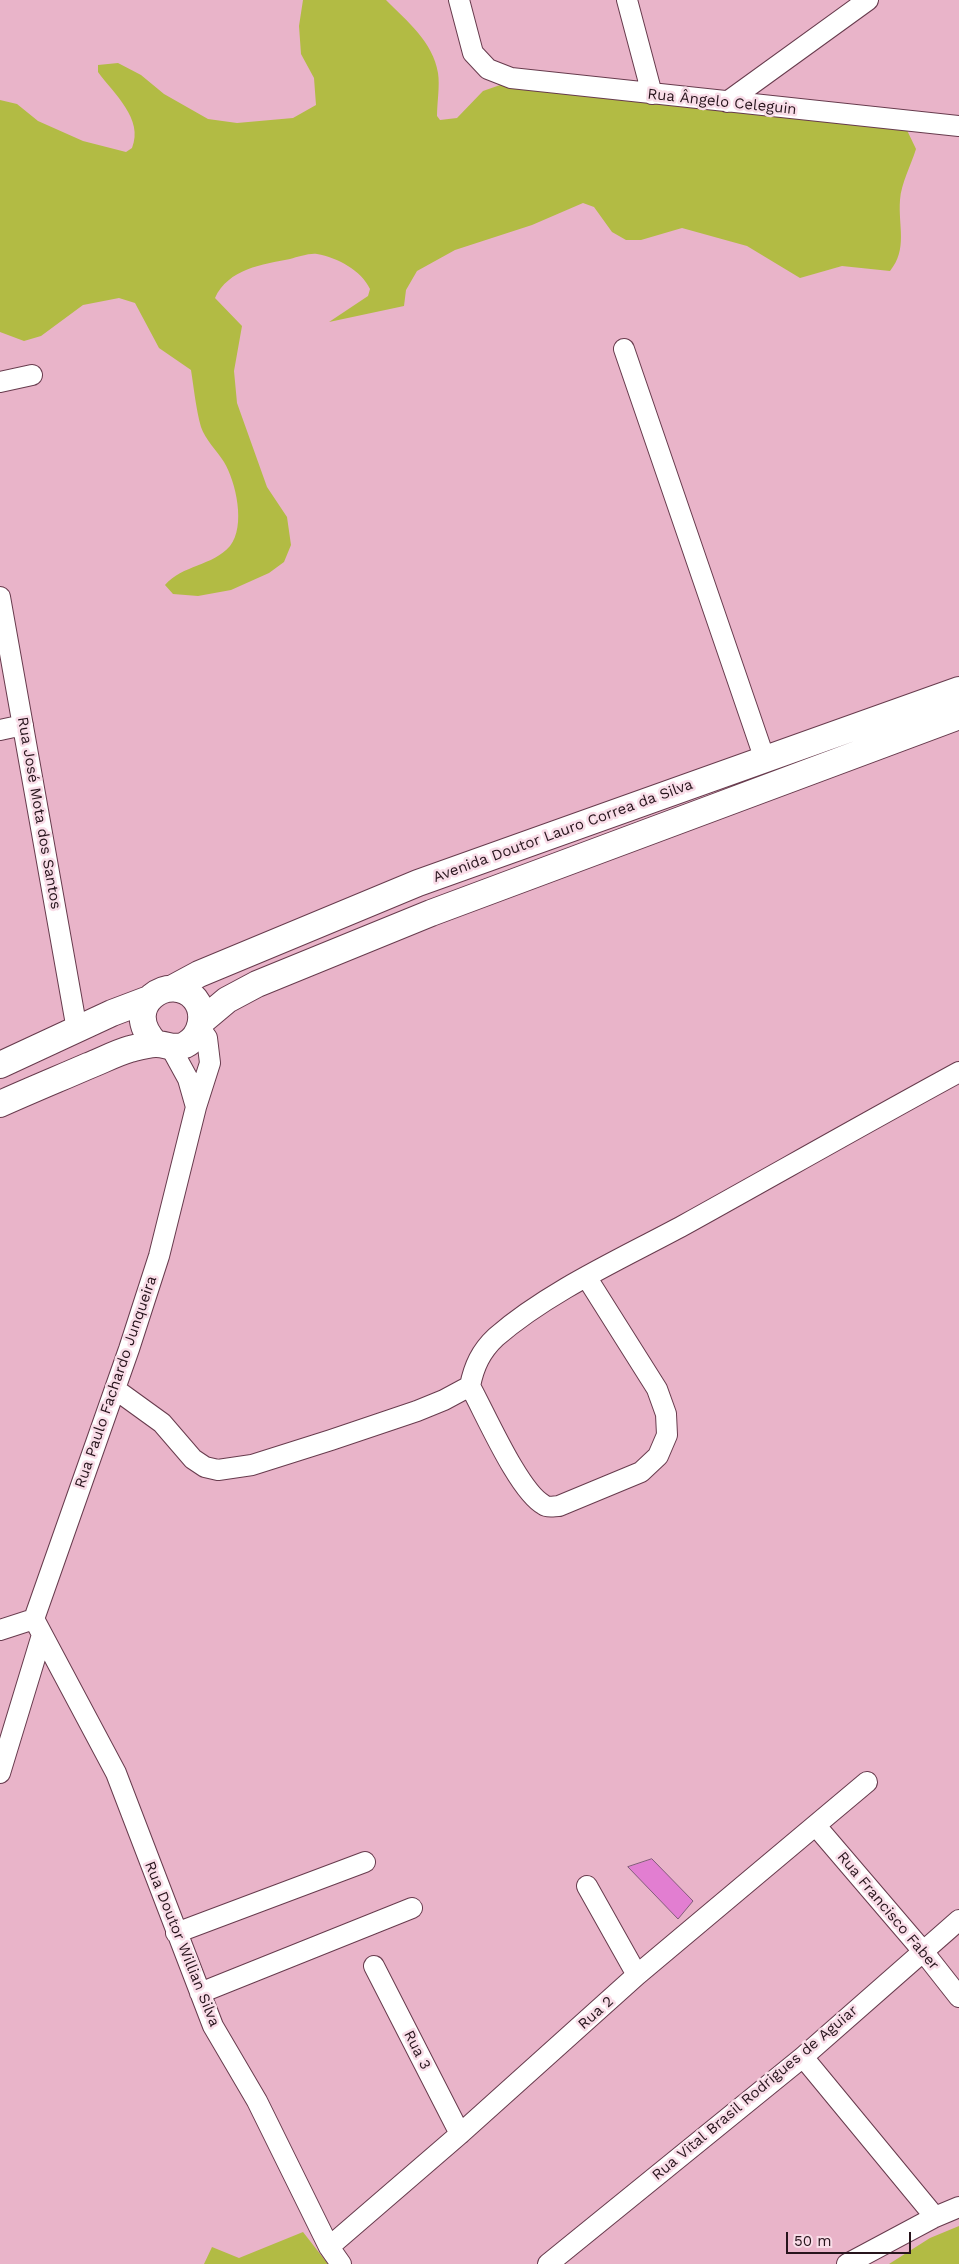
<!DOCTYPE html>
<meta charset="utf-8">
<style>
body{margin:0}
#map{position:relative;width:959px;height:2264px;overflow:hidden;background:#e9b4c9;font-family:"Work Sans",sans-serif}
canvas{display:block}
.scale{position:absolute;left:786px;top:2232px;width:125px;height:22px;box-sizing:border-box;border:2px solid #27141c;border-top:0;padding-left:6px;font-size:15px;line-height:18px;white-space:nowrap;color:#27141c;-webkit-text-stroke:4px #f9dde8;paint-order:stroke}
</style>
<div id="map">
<canvas width="959" height="2264"></canvas>
<div class="scale">50 m</div>
</div>
<script>
const ctx = document.querySelector('canvas').getContext('2d');
ctx.lineJoin = 'round';
function paint(path, color) { ctx.fillStyle = color; ctx.fill(path, 'evenodd'); }
function stroke(path, color, width, dash) { ctx.strokeStyle = color; ctx.lineWidth = width; ctx.lineCap = dash ? 'butt' : 'round'; ctx.setLineDash(dash || []); ctx.stroke(path); }
function drawText(font, color, halo, rows, align = 'center') {
  ctx.font = font + ' "Work Sans",sans-serif'; ctx.lineWidth = 5; ctx.setLineDash([]); ctx.textBaseline = 'middle'; ctx.strokeStyle = halo; ctx.fillStyle = color; for (const [text, x, y, turn = 0] of rows) {
    ctx.save(); ctx.translate(x, y); ctx.rotate((+turn || 0) * Math.PI / 180); ctx.textAlign = isNaN(turn) ? turn : align; if (halo) ctx.strokeText(text, 0, 0); ctx.fillText(text, 0, 0); ctx.restore();
  }
}
paint(new Path2D(`
 M303 0H386C407 21 433 42 438 73 440 86 437 102 437 116L440 120 457 118 483 91 506 83 905 126 916 149C911 165 901 184 900 200 898 226 908 249 890 271L842 266 800 278 747 246 682 228 641 240H626L612 232 594 207 583 203 532 225 455 250 417 271 406 290 404 306 329 322 368 296 370 289C361 270 338 258 317 254 309 253 298 257 290 259 263 264 228 269 215 298L242 326 234 371 237 403 267 487 287 517 291 545 284 562 269 573 231 590 198 596 173 594 165 585C182 565 213 566 230 546 246 526 236 482 224 462 217 451 205 439 201 427 196 409 194 389 191 370L159 348 135 303 119 298 83 305 41 336 24 341 0 332V100L17 104 38 121 83 141 126 152 132 148C144 119 114 94 98 72V65L118 63 141 75 164 94 208 119 237 123 293 118 316 105 314 78 301 54 299 26Z
 M959 2226V2264H889L930 2238Z
 M303 2232 328 2264H204L212 2247 239 2258Z`), '#b2bb44');
const building = new Path2D(`
 M652 1859 693 1901 678 1919 628 1867Z`);
paint(building, '#e27ed1');
stroke(building, '#815b7a', 1);
const minor = new Path2D(`
 M459 0 473 53 488 69 511 78 959 126
 M627 0 652 94
 M727 102 868 0
 M624 349 765 760
 M0 382 32 375
 M0 597 77 1030
 M0 730 23 725
 M171 1048 188 1079 196 1107
 M587 1278 657 1389 666 1414 667 1435 658 1456 641 1472 559 1506C554 1506 548 1508 544 1505 519 1492 485 1413 470 1386 474 1366 481 1351 496 1337 549 1291 623 1258 684 1225 776 1174 867 1122 959 1072
 M115 1389 162 1423 193 1459 205 1467 218 1470 252 1465 331 1440 417 1411 444 1400 470 1386
 M34 1619 116 1773 213 2026 257 2101 329 2247 341 2264
 M34 1619 129 1349 159 1256 196 1107 210 1063 207 1038 199 1027
 M0 1630 34 1619
 M0 1773 42 1635
 M816 1826 922 1950 959 1997
 M587 1886 637 1975
 M176 1933 365 1862
 M374 1966 460 2134
 M200 1993 412 1908
 M803 2057 935 2217
 M329 2247 460 2134 637 1975 867 1782
 M548 2264 803 2057 959 1920
 M847 2264 935 2217 959 2207`);
const major = new Path2D(`
 M173 988 199 974 418 883 959 690
 M202 1021 227 1000 257 984 431 913 959 716
 M0 1065 112 1013 149 999
 M0 1104C29 1091 58 1079 88 1066 101 1061 116 1053 130 1049 138 1047 148 1044 156 1044 167 1044 174 1050 185 1045 202 1036 206 1013 195 999 171 970 118 1006 156 1044`);
stroke(minor, '#673b4d', 22);
stroke(major, '#673b4d', 28);
stroke(minor, '#fff', 20);
stroke(major, '#fff', 26);
drawText('15px', '#27141c', '#f9dde8', [
 ["Rua Ângelo Celeguin",722,102,6],
 ["Rua José Mota dos Santos",39,813,80],
 ["Avenida Doutor Lauro Correa da Silva",563,831,-20],
 ["Rua Paulo Fachardo Junqueira",116,1382,-71],
 ["Rua Francisco Faber",888,1911,50],
 ["Rua Doutor Willian Silva",182,1944,68],
 ["Rua 2",596,2013,-42],
 ["Rua 3",417,2050,63],
 ["Rua Vital Brasil Rodrigues de Aguiar",755,2093,-40]
]);
</script>
